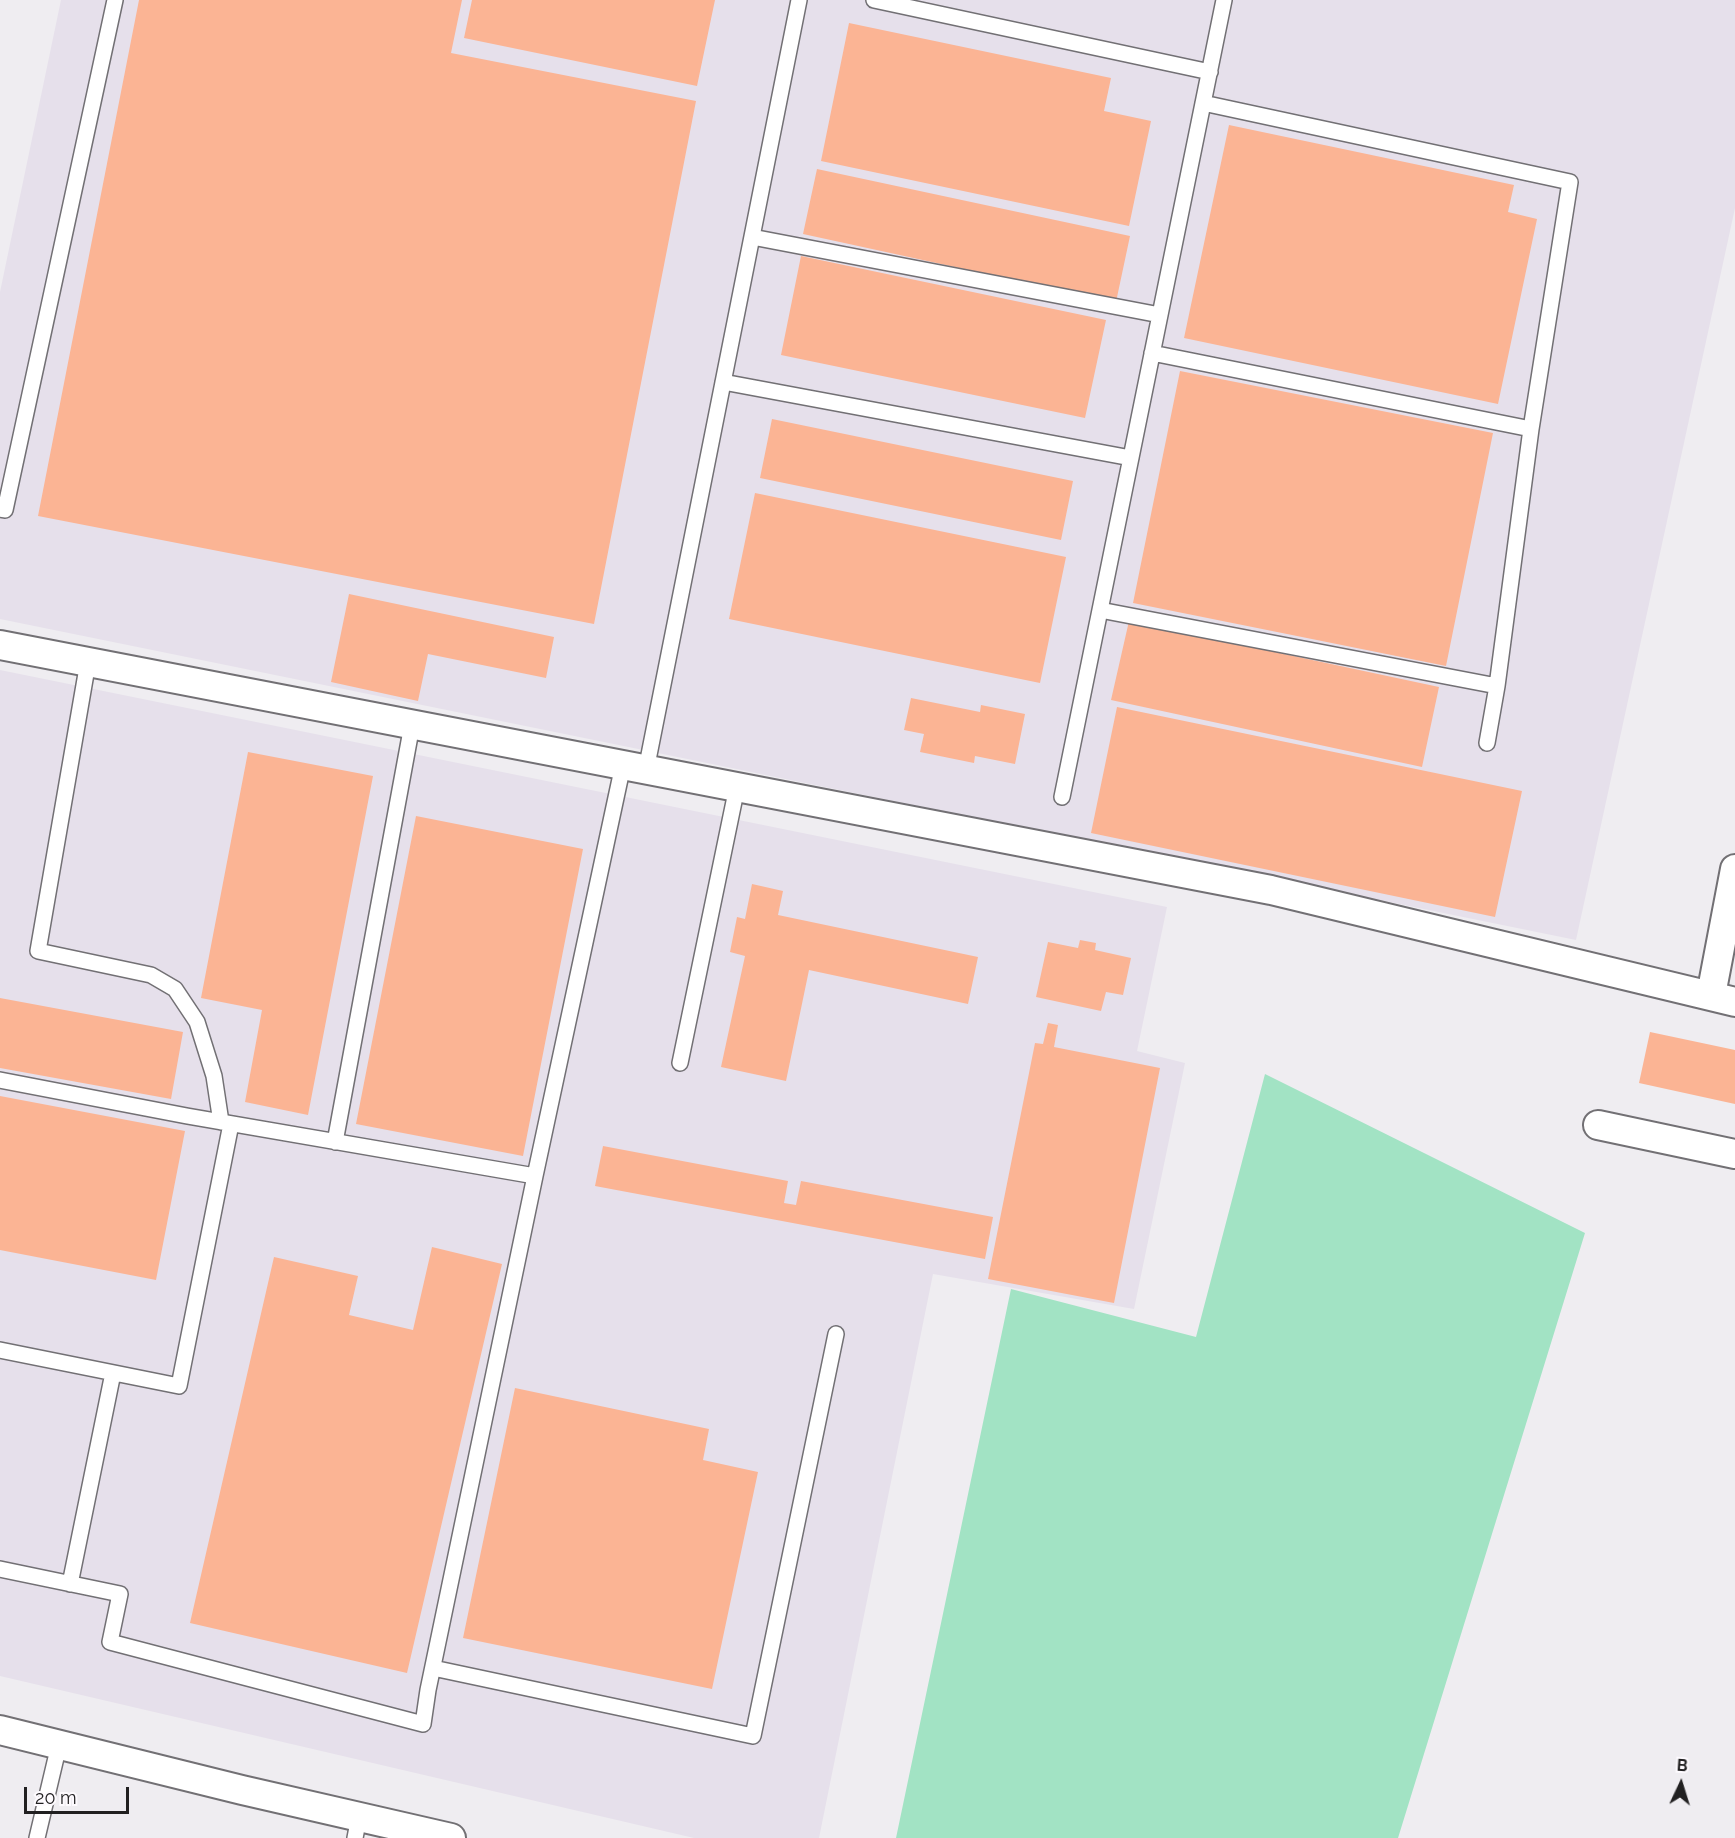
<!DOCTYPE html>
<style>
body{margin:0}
#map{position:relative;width:1735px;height:1838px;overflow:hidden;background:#efedf1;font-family:Raleway,sans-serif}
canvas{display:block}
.north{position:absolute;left:1651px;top:1754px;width:60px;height:60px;-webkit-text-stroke:4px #fdfafe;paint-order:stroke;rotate:4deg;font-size:16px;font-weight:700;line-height:24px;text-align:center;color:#212021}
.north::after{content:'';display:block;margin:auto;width:21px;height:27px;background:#212021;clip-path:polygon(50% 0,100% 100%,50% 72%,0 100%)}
.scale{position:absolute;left:24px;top:1787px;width:105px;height:27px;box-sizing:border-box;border:3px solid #212021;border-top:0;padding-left:8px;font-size:18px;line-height:21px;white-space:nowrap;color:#212021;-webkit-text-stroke:4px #fdfafe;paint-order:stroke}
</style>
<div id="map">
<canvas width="1735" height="1838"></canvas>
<div class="north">B</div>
<div class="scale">20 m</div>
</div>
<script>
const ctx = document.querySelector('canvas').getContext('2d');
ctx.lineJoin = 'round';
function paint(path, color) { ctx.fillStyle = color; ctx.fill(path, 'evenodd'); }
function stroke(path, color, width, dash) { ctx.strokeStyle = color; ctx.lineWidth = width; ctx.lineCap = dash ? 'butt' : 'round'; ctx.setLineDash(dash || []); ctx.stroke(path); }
paint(new Path2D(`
 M61 0H1735V208L1576 940 0 619V292Z
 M0 670 1167 907 1137 1051 1185 1063 1134 1309 933 1274 819 1838H694L0 1676Z`), '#e6e0eb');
paint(new Path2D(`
 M1265 1074 1585 1233 1398 1838H896L1011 1289 1196 1337Z`), '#a2e3c4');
paint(new Path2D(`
 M139 0H462L451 53 696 101 594 624 38 516Z
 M472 0H715L697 86 464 38Z
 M849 23 1111 78 1104 111 1151 121 1129 226 821 161Z
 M1229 125 1514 185 1508 212 1537 219 1498 404 1184 338Z
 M817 169 1130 236 1116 302 803 234Z
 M801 256 1106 320 1085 418 781 355Z
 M1180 371 1493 433 1446 666 1133 603Z
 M772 419 1073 481 1061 540 760 478Z
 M755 493 1066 557 1040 683 729 619Z
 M349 594 554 637 546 678 428 654 418 701 331 682Z
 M1129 621 1439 687 1422 767 1111 700Z
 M911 698 980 712 981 705 1025 714 1015 764 975 756 974 763 920 752 924 734 904 730Z
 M1117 707 1522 791 1495 917 1091 833Z
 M248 752 373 776 308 1115 245 1102 262 1010 201 998Z
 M416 816 583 849 523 1156 356 1124Z
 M752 884 783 891 778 915 978 957 968 1004 809 970 786 1081 721 1067 745 956 730 952 737 917 745 919Z
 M1080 940 1096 943 1095 950 1131 958 1123 995 1106 992 1101 1011 1036 997 1048 942 1078 948Z
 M0 998 183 1032 171 1099 0 1068Z
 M1048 1023 1058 1025 1054 1047 1160 1068 1114 1303 988 1279 1035 1043 1043 1044Z
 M1650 1032 1735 1050V1104L1639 1083Z
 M0 1096 185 1131 156 1280 0 1250Z
 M603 1146 788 1181 784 1203 796 1205 801 1181 993 1217 985 1259 595 1186Z
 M432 1247 502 1264 407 1673 190 1623 274 1257 358 1276 349 1315 413 1330Z
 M515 1388 709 1429 703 1460 758 1472 712 1689 463 1638Z`), '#fbb494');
const service = new Path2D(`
 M874 0 1210 72
 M1203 103 1570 182 1531 429 1497 686 1487 743
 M752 237 1160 315
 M1152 353 1531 429
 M723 382 1131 458
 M0 509 5 510 115 0
 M1100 610 1497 686
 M88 662 38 951 151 975 175 989 197 1022 214 1076 221 1122
 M646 770 799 0
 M1062 797 1224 0
 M680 1063 737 787
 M0 1080 187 1116 535 1176
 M335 1142 412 725
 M0 1350 179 1386 231 1124
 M0 1569 120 1594 110 1642 423 1724 428 1690 535 1176 623 765
 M70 1584 113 1373
 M433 1668 753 1736 836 1334
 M37 1838 59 1745
 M355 1838 359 1817`);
const minor = new Path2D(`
 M0 645 1271 890 1735 1002
 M1711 995 1735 869
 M1598 1125 1735 1154
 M0 1730 242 1790 451 1838`);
stroke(service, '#727074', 18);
stroke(minor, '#727074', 32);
stroke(service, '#fff', 15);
stroke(minor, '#fff', 28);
</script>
